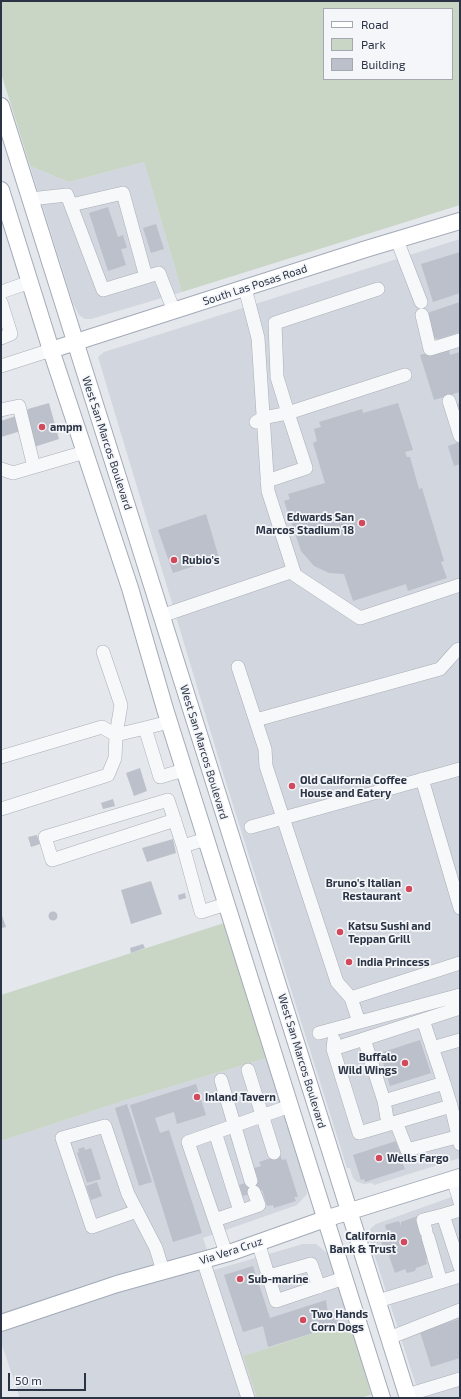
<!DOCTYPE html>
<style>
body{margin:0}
#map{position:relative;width:461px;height:1399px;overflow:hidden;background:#e4e7ec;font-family:"Exo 2",sans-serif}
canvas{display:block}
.frame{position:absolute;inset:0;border:2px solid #2b3445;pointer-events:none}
.legend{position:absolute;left:323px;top:8px;width:130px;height:72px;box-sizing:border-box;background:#f4f6f9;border:1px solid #a4a8b1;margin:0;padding:5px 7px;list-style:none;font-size:12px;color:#2b3445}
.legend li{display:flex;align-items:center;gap:8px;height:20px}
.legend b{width:20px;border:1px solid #a4a8b1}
.scale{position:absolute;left:8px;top:1373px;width:78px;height:18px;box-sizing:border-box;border:2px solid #2b3445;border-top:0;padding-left:5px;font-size:12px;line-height:14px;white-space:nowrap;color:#2b3445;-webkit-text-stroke:3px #f4f6f9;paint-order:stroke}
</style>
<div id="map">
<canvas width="461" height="1399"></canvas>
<div class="frame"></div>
<ul class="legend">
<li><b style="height:5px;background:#fff"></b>Road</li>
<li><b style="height:11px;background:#c9d6c5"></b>Park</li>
<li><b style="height:11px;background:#bbc0ca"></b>Building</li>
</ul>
<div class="scale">50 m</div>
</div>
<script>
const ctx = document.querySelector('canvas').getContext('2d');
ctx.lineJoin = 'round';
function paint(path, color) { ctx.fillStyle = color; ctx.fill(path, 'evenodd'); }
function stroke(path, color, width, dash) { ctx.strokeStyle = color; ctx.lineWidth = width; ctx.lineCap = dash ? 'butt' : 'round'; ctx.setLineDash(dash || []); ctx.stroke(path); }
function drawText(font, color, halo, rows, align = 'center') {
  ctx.font = font + ' "Exo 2",sans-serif'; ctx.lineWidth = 3.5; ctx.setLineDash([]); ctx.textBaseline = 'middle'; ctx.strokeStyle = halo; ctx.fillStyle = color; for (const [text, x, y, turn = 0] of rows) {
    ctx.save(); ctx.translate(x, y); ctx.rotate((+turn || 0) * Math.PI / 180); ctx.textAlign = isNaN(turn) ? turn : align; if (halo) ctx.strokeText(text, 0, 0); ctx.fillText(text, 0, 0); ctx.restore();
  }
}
paint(new Path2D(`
 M144 162 182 292 91 319H85L79 315 73 303 30 166 69 182Z
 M460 239V1158L374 1185 372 1183 364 1184 357 1182 353 1178 350 1168H347L223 773 98 357 104 352Z
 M267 1058 304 1176 307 1194 297 1205 203 1238 214 1270 303 1244H316L327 1253 351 1321 243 1356 257 1398H20L1 1342V1141L126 1100Z
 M460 1194V1398H420L370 1241V1229L376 1224Z`), '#d2d6de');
paint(new Path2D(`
 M1 1H460V205L182 292 144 162 69 182 30 166 1 73ZM324 9H452V79H324Z
 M224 923 267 1058 126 1100 1 1141V995Z
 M351 1321 371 1395 359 1398H257L243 1356Z`), '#c9d6c5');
paint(new Path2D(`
 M108 207 118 237 123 235 127 248 121 249 126 265 108 271 89 213Z
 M156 224 164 249 151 253 143 228Z
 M460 252V293L433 302 421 264Z
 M460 302V332L439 339 434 338 427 316 430 312Z
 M448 347 450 355 460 352V392L434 400 420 355Z
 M460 401V418L456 407Z
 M49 403 59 439 34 447 25 416 28 409Z
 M398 403 413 450 405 452 407 457H410L419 489 422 488 444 561 441 562 447 578 408 591 406 584 353 601 344 574 329 573 314 566 301 551 284 501 290 499 288 494 325 483 313 443 317 441 314 429 321 427 319 422 362 409 363 413Z
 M16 416 21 431 1 437V421Z
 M460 442V464L454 466 448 446Z
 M206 514 219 558 173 573 158 530Z
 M140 768 147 791 134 796 126 773Z
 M113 799 115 806 103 809 101 803Z
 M37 835 40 844 31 847 28 837Z
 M173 839 176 853 147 862 142 848Z
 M151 881 162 914 131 924 121 890Z
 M185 893 186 898 179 900 178 895Z
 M48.5 916a4.5 4.5 0 1 1 9 0a4.5 4.5 0 1 1-9 0Z
 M1 913 6 927 1 928Z
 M143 944 145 948 131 953 130 948Z
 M420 1040 431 1073 390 1086 380 1053Z
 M196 1084 206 1115 177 1124 174 1112 155 1118 160 1133 169 1130 202 1233 173 1242 130 1105Z
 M127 1104 152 1182 139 1186 115 1108Z
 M396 1141 399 1150 404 1148 408 1160 402 1162 405 1169 365 1182 364 1179 361 1180 353 1155Z
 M84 1147 85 1150 91 1148 101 1179 87 1183 77 1153 79 1152 78 1149Z
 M280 1155 282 1160 286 1159 298 1197H294L296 1201 274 1208 273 1205 267 1206 262 1190 243 1196 239 1185 258 1179 254 1168 261 1166 259 1162Z
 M97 1182 102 1196 91 1200 86 1186Z
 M418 1216 430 1258 426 1259 427 1264 416 1268 415 1271 407 1273 405 1269 395 1273 387 1250 384 1251 380 1238 384 1237V1233H387L385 1225 399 1221 401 1226V1222Z
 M253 1266 270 1318 326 1300 328 1313 335 1311 339 1325 268 1347 263 1326 243 1332 224 1275Z
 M459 1319 460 1323V1358L431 1367 420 1332Z`), '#bbc0ca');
const minor = new Path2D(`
 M30 199 67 195 103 290 159 273 174 311
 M71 205 123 193 146 277
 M397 240 421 302
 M245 288 258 338 268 491 295 575 360 618 460 585
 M378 289 275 323 277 377 288 413 405 375
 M1 292 30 282
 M1 302 11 334 1 338
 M422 315 430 349 460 340
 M1 366 51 350
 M449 401 460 436
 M1 410 19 406 34 467
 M256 422 263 418 288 413 306 468 267 481
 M1 469 13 473 85 452
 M161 616 293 571
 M238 667 265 749 266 766 337 982 351 998 359 1022
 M256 720 440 669 457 650 460 649
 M169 722 145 728 160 777 184 770
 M1 757 102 727 116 735 145 728
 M422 779 460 908
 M1 809 108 775 115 758 116 735 121 705 103 652
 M175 820 52 860 45 837 168 800 183 846 201 912 226 904
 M251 827 460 769
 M183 846 206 839
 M351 998 460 963
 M423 1020 444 1083
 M319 1033 460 995
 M364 1039 384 1101 388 1124
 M334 1040 333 1049 460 1008
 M432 1048 460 1040
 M333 1049 359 1133 451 1106 460 1144
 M248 1070 274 1153
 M221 1080 251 1181
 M384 1101 444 1083 451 1106
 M396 1122 407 1150 460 1136
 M215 1132 240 1211
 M453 1179 460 1202
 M460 1210 443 1215 460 1267
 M137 1211 92 1227 62 1138 105 1126 128 1194 156 1248 163 1271
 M215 1220 259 1205 254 1192
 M426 1231 423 1220 443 1215
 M428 1237 441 1282
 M258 1242 276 1301 344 1278
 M226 1253 188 1142 290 1106
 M203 1260 248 1398
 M269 1276 311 1264 319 1287
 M378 1301 460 1276
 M389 1338 460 1310
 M407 1395 460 1379`);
const major = new Path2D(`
 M1 106 408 1398
 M1 190 51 350 130 588 165 709 382 1398
 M51 350 366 249 460 221
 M1 1323 117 1284 232 1252 325 1219 460 1177`);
stroke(minor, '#a9aeb7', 14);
stroke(major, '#a3abb8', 18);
stroke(minor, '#f7f8fa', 13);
stroke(major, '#fff', 16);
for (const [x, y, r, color] of [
 [42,427,4,"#d1495b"],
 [362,523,4,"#d1495b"],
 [174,560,4,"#d1495b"],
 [292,786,4,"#d1495b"],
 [409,889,4,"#d1495b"],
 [340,932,4,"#d1495b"],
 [349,962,4,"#d1495b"],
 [405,1063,4,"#d1495b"],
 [197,1097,4,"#d1495b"],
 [379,1158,4,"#d1495b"],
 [404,1242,4,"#d1495b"],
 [240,1279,4,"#d1495b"],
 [303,1320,4,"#d1495b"]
]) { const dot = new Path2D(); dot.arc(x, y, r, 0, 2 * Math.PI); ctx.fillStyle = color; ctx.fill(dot); stroke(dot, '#f4f6f9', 1.5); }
drawText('11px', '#2b3445', '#f4f6f9', [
 ["South Las Posas Road",255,285,-18],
 ["West San Marcos Boulevard",107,443,72],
 ["West San Marcos Boulevard",204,752,73],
 ["West San Marcos Boulevard",302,1061,73],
 ["Via Vera Cruz",231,1251,-18]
]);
drawText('bold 11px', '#2b3445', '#f4f6f9', [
 ["ampm",50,427],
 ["Edwards San",354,517,"right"],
 ["Marcos Stadium 18",354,530,"right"],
 ["Rubio's",182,560],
 ["Old California Coffee",300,780],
 ["House and Eatery",300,793],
 ["Bruno's Italian",401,883,"right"],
 ["Restaurant",401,896,"right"],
 ["Katsu Sushi and",348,926],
 ["Teppan Grill",348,939],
 ["India Princess",357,962],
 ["Buffalo",397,1057,"right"],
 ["Wild Wings",397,1070,"right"],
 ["Inland Tavern",205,1097],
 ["Wells Fargo",387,1158],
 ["California",396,1236,"right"],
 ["Bank & Trust",396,1249,"right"],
 ["Sub-marine",248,1279],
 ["Two Hands",311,1314],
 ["Corn Dogs",311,1327]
], 'left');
</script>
